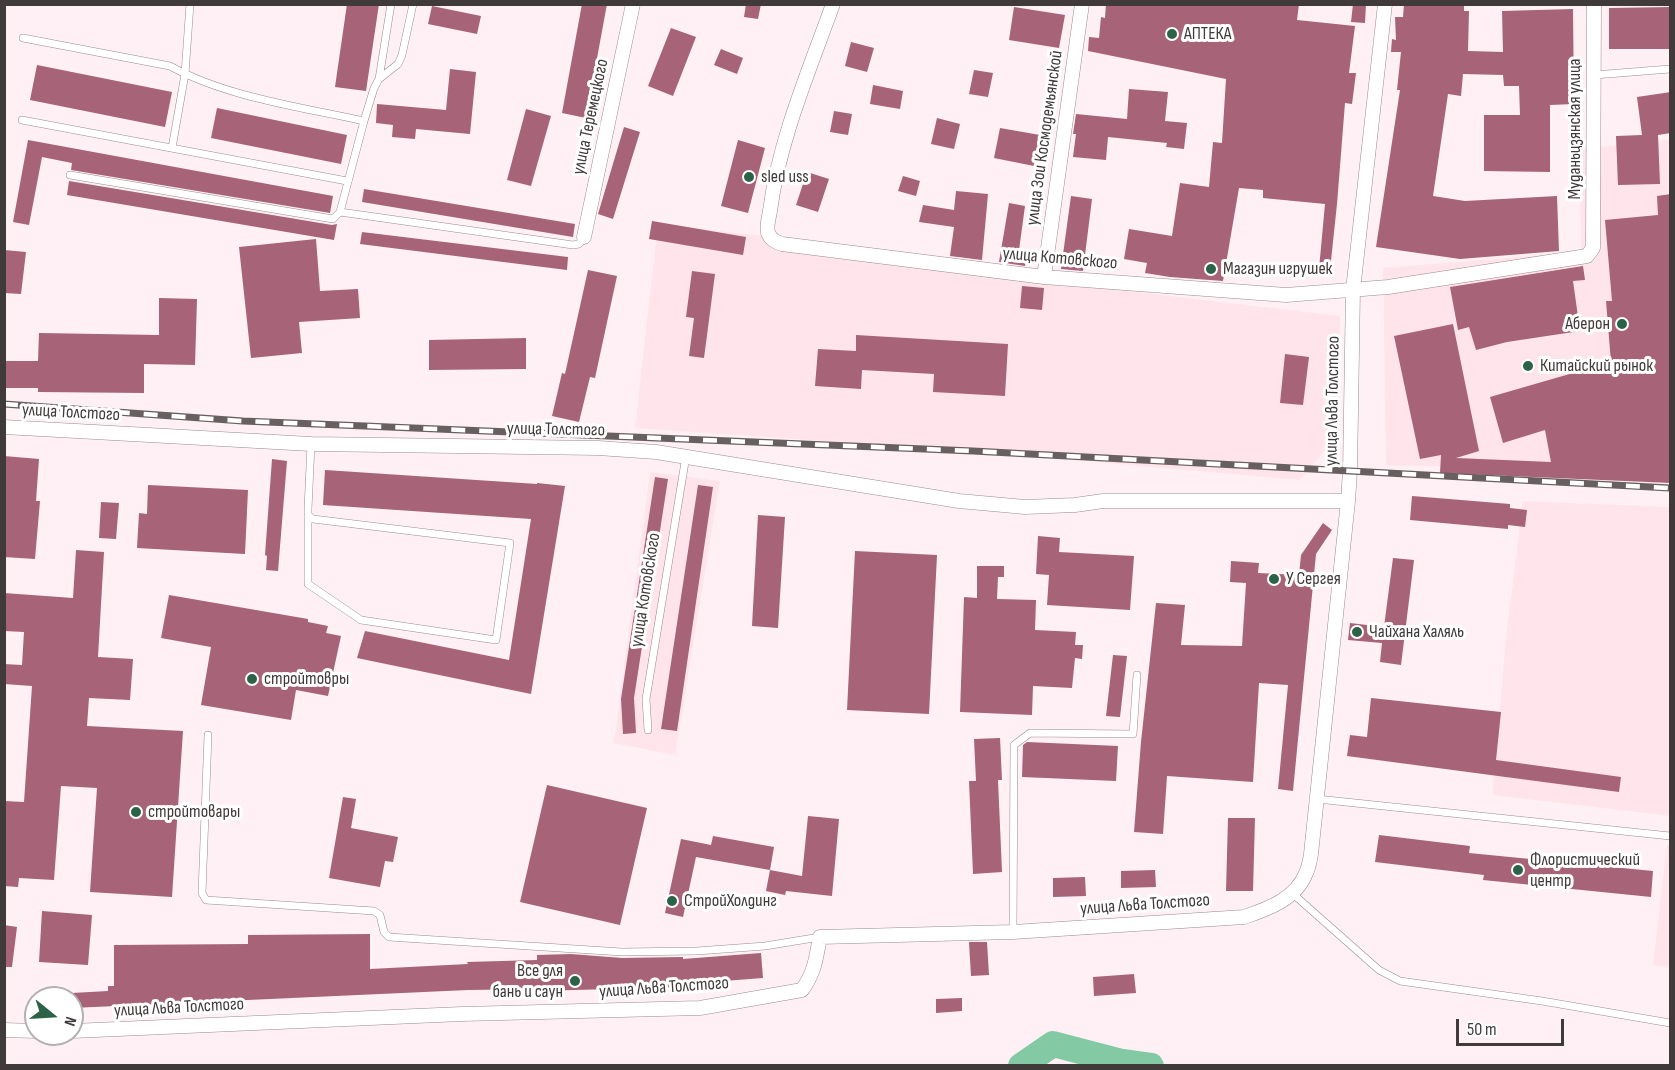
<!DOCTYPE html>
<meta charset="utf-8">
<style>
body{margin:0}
#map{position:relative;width:1675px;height:1070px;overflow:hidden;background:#fef0f4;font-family:"Sofia Sans Condensed",sans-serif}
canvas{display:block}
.frame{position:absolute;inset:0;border:6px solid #413a3b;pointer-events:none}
.north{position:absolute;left:24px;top:986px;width:60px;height:60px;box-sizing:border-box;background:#fff;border:2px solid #b3b0b1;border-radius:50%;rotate:108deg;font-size:16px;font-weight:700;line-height:24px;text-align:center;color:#413a3b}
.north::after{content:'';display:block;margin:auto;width:21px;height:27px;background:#2c6248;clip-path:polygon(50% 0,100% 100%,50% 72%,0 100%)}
.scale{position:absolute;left:1456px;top:1019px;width:108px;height:27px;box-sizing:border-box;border:3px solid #413a3b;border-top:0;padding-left:8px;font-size:18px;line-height:21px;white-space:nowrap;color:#413a3b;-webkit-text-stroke:4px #fff;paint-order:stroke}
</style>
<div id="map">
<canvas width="1675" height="1070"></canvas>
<div class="frame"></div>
<div class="north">N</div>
<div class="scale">50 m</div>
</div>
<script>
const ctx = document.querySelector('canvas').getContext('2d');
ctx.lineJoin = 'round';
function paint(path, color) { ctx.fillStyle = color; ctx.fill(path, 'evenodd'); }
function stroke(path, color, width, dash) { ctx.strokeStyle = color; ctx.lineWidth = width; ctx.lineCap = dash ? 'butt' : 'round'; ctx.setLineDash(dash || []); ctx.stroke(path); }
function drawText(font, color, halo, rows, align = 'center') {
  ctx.font = font + ' "Sofia Sans Condensed",sans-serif'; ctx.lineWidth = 6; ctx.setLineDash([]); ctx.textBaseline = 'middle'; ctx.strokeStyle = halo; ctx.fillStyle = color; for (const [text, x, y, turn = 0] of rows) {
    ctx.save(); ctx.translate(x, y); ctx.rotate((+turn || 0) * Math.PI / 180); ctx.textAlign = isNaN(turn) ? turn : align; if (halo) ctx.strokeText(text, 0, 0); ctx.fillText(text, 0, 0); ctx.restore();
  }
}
paint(new Path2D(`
 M1670 140V472L1386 465 1383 268 1581 252 1580 149Z
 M658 224 799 240 907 265 1340 316 1338 435 1300 480 973 451 635 428Z
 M650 472 720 481 675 755 614 743Z
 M1523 501 1670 507V816L1493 795 1505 648Z
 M1667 845 1670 846V967L1653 965Z`), '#ffe4eb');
stroke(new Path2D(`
 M1021 1066 1053 1044 1122 1062 1151 1066`), '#82c9a4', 26);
paint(new Path2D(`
 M347 4H379L366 91 335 87Z
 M582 4H607L586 118 562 113Z
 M746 4H761L758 19 744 17Z
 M1106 4H1299L1297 20 1355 26 1349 73H1356L1352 104 1345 103 1337 204 1330 270 1319 269 1325 204 1263 198V190L1239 188 1223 281 1170 277 1145 273 1147 263 1124 259 1129 229 1172 236 1180 183 1209 187 1213 142 1222 143 1226 79 1088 51 1089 37 1099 38 1101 17 1105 18Z
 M1353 4H1366L1365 23 1351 22Z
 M1404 4H1464V11H1469L1468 51 1503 52 1502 11 1573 9 1574 104 1550 105V172L1484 171V115H1520L1519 86H1504L1503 75 1463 74 1461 96 1448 94 1433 196 1465 201 1557 196 1559 251 1460 259 1376 247 1400 90H1397L1401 52H1391L1392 39 1396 40 1395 17H1403Z
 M432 6 481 16 477 34 428 24Z
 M1014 7 1065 15 1059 48 1009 40Z
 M1671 7V49H1609V8Z
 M671 28 696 37 673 96 648 86Z
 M851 42 874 48 867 72 845 66Z
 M721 49 743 58 737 74 714 65Z
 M37 65 172 92 165 127 30 100Z
 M450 69 476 72 470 134 416 129 415 139 392 137 393 125 376 123 377 104 446 110Z
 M974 70 993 73 988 97 969 94Z
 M873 85 903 91 900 109 870 104Z
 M1129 89 1168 92 1165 121 1187 123 1184 149 1166 147 1167 143 1108 137 1106 160 1073 157 1076 134H1073L1076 114 1127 119Z
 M1671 92V133L1658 135 1660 184 1618 185 1616 136 1642 135 1637 97Z
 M217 108 347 135 341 164 211 138Z
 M526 109 551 116 531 186 507 180Z
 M834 111 852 114 848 135 830 132Z
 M937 118 960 124 954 149 931 144Z
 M624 127 640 132 613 219 598 214Z
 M1000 128 1040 135 1034 166 994 158Z
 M28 140 333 196 330 213 71 170 72 163 42 157 29 225 13 222Z
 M738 140 765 148 748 213 721 206Z
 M807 172 829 179 818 212 796 205Z
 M903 176 920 181 916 196 898 191Z
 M69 181 332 225 337 224 334 240 67 195Z
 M364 189 575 224 573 237 362 202Z
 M956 191 988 194 982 260 950 256 954 227 919 222 923 205 954 210Z
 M1671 194V483L1440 473 1441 455 1420 459 1394 336 1453 324 1479 451 1456 458 1551 462 1545 430 1503 443 1490 397 1611 362 1606 301H1612L1605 220 1658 215 1657 196Z
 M1071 196 1092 199 1083 271 1061 269Z
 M1009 203 1025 206 1019 250 1027 251 1025 266 999 262Z
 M652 221 746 237 743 255 649 239Z
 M362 232 568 257 567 270 360 244Z
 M316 239 320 291 358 289 360 318 299 322 302 353 251 358 239 247Z
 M4 250 26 252 21 294 4 293Z
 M1583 266 1585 280 1573 281 1580 331 1507 342 1476 350 1469 327 1458 330 1450 287Z
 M588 270 617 276 595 378 590 377 579 422 552 416 562 373 565 374Z
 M692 271 715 274 704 358 689 356 694 318 686 317Z
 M1022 286 1044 288 1042 310 1020 308Z
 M159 298 197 299 195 365 144 364V393L38 392V388H4V361H38L39 333 159 335Z
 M856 335 1008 344 1005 396 933 392 934 374 862 370 861 389 815 386 818 349 856 351Z
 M526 338V369L429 370V340Z
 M1285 354 1309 357 1303 405 1280 403Z
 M4 456 39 459 36 501H40L35 559 4 557Z
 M272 459 287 461 278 571 266 570 267 556 265 555Z
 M325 470 537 484V483L565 486 531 694 357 658 365 631 509 660 531 519 323 505Z
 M655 477 668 479 634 698 636 733 623 734 621 699Z
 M148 485 248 490 245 554 137 548 139 513 147 514Z
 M698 485 713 487 677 731 661 729Z
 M1412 496 1510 504V508L1527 510 1525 527 1508 525V529L1410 520Z
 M101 502 119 503 116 539 99 538Z
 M758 515 785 517 778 628 752 626Z
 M1323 523 1332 530 1316 554 1293 791 1278 789 1288 685 1259 683 1253 782 1167 776 1163 834 1134 832 1141 742 1156 603 1185 605 1181 645 1242 646 1246 583 1230 582 1231 561 1259 563 1258 573 1299 575 1301 555Z
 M1038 536 1060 538 1059 552 1134 556 1130 610 1047 605 1049 575 1036 574Z
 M76 550 104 552 98 657 133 659 130 700 89 698 87 726 183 731 172 897 90 892 97 788 61 786 54 880 19 878 18 887 4 886V801L24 802 32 686 4 684V664L22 665 24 632 4 631V593L73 598Z
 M855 551 937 555 929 714 847 710Z
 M1393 558 1414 560 1401 665 1380 662 1382 643 1348 640 1350 623 1384 627Z
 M977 566H1004V577H998L997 599 1036 600 1035 630 1076 632 1075 645H1083L1082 659 1075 658 1072 688 1033 686 1032 715 960 712 964 597 977 598Z
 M169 595 308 619V622L328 626 326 633 341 636 328 696 296 690 291 720 201 705 211 647 161 638Z
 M1113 655 1127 656 1120 717 1106 716Z
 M1371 698 1501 712 1496 760 1621 777 1619 792 1347 756 1350 735 1367 737Z
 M1000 738 1002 780H998L1002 872 973 874 969 781H976L974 739Z
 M1027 742 1118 746 1116 781 1022 777 1023 745Z
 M547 785 647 808 620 925 520 902Z
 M343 797 356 799 351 828 398 837 393 862 385 861 380 887 329 878Z
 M808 816 839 819 832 896 786 891 785 895 766 891 770 870 802 876Z
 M1228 818H1255L1253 891H1226Z
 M1379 835 1470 846 1469 853 1653 871 1651 897 1483 880 1484 875 1375 862Z
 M713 836 774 847 770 870 696 857 683 917 665 913 681 839 711 845Z
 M1155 870 1156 887 1121 888V871Z
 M1085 877 1086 896 1053 897V878Z
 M42 911 92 915 88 965 39 962Z
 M4 925 17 927 12 967H4Z
 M370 934V969L468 964 467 962 537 960V955L571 954 622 958 683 957V959L761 953 763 978 684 984V987L538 991V989L468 990 72 1008V993L108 991V986H114V945L248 944V935Z
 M969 942H987L989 975 971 976Z
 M1134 974 1136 993 1094 996 1093 977Z
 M962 998V1011L936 1013V999Z`), '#a76378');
const service = new Path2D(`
 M23 38 170 66C226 97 301 107 364 121
 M1594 75 1670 69
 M379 79 398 64 402 55 413 4
 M22 120 347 181
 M172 148 185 74 190 4
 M70 175 333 219 340 212 364 121 374 88 379 79 391 4
 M340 212 573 245 579 244 584 237
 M308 515V584L361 620 496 640 510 543 313 519 308 515V509L311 444
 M648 730 646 699 686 456
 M208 735 202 893 206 900 374 911 380 915 384 932 389 937 622 952 697 951 765 946 820 937
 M1317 799 1670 836
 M1293 894 1379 970 1400 981 1542 1001 1670 1023
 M1013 932 1014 745 1030 733 1133 734 1137 675`);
const minor = new Path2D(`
 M833 4C809 71 779 140 770 211 769 218 766 226 768 233 771 240 776 242 782 244L1044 277 1286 295 1388 287 1587 256 1593 248 1594 4
 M584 237 633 4
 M1044 277 1082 4
 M4 427 311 444 598 448 656 452 959 501 1025 507 1075 505 1103 501H1348
 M4 1030 36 1031
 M72 1031 462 1014 700 1008 802 990C815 972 816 958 820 937L1013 932 1244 917C1268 909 1296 899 1306 873 1309 867 1310 860 1311 854L1348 501 1350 471 1353 290 1385 4`);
stroke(service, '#9a8a8e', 8);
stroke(minor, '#9a8a8e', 15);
stroke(service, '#fff', 7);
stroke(minor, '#fff', 14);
const rail = new Path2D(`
 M4 404 243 421 973 451 1670 488`);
stroke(rail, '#675f60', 7);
stroke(rail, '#fff', 4.5, [14]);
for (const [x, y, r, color] of [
 [1172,34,6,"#2c6248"],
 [749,177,6,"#2c6248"],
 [1211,269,6,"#2c6248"],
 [1622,324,6,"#2c6248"],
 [1528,366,6,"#2c6248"],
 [1274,579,6,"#2c6248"],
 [1357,632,6,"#2c6248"],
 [252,679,6,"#2c6248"],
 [136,812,6,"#2c6248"],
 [1518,870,6,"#2c6248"],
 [672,901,6,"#2c6248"],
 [575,981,6,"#2c6248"]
]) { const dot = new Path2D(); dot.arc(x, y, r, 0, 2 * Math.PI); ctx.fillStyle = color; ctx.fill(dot); stroke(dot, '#fff', 2); }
drawText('18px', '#413a3b', '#fff', [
 ["АПТЕКА",1184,34],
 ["sled uss",761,177],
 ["Магазин игрушек",1223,269],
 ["Аберон",1610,324,"right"],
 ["Китайский рынок",1540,366],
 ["У Сергея",1286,579],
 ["Чайхана Халяль",1369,632],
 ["стройтовры",264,679],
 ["стройтовары",148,812],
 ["Флористический",1530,860],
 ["центр",1530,881],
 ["СтройХолдинг",684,901],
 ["Все для",563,971,"right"],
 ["бань и саун",563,992,"right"]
], 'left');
drawText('18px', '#413a3b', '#fff', [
 ["улица Теремецкого",591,117,-78],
 ["Муданьцзянская улица",1575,129,-90],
 ["улица Зои Космодемьянской",1045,138,-82],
 ["улица Котовского",1060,259,5],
 ["улица Льва Толстого",1333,401,-89],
 ["улица Толстого",71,413,3],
 ["улица Толстого",556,430,1],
 ["улица Котовского",646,590,-81],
 ["улица Льва Толстого",1145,905,-4],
 ["улица Льва Толстого",664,988,-4],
 ["улица Льва Толстого",179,1008,-3]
]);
</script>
